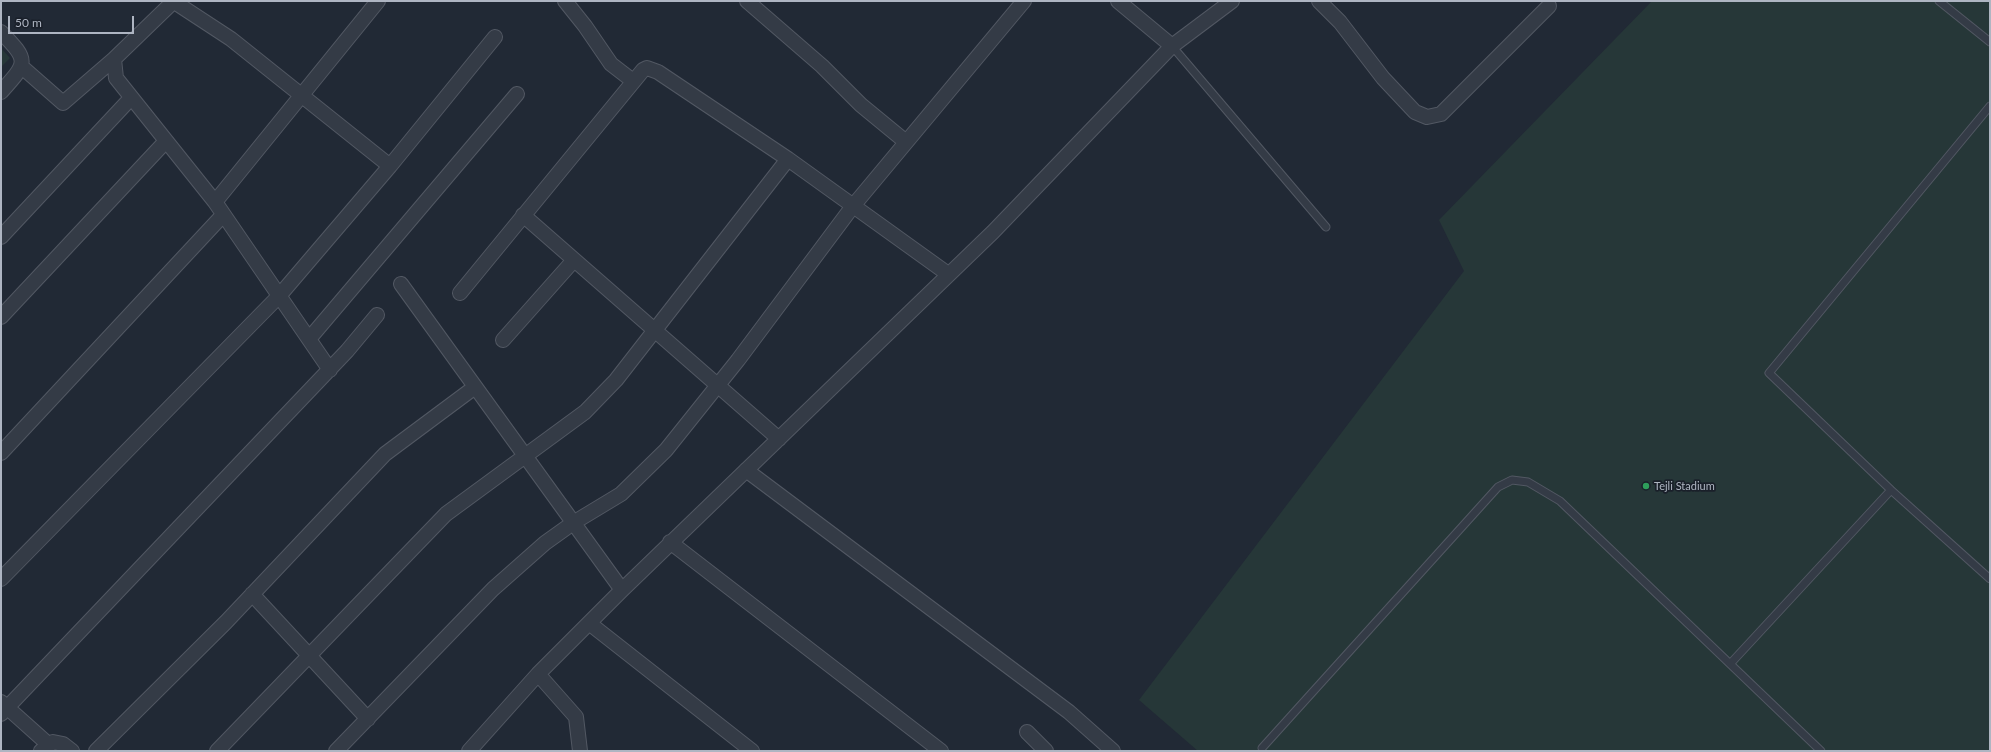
<!DOCTYPE html>
<style>
body{margin:0}
#map{position:relative;width:1991px;height:752px;overflow:hidden;background:#212935;font-family:Lato,sans-serif}
canvas{display:block}
.frame{position:absolute;inset:0;border:2px solid #aeb5c2;pointer-events:none}
.scale{position:absolute;left:8px;top:16px;width:126px;height:18px;box-sizing:border-box;border:2px solid #aeb5c2;border-top:0;padding-left:5px;font-size:12px;line-height:14px;white-space:nowrap;color:#aeb5c2;-webkit-text-stroke:3px #1a202a;paint-order:stroke}
</style>
<div id="map">
<canvas width="1991" height="752"></canvas>
<div class="frame"></div>
<div class="scale">50 m</div>
</div>
<script>
const ctx = document.querySelector('canvas').getContext('2d');
ctx.lineJoin = 'round';
function paint(path, color) { ctx.fillStyle = color; ctx.fill(path, 'evenodd'); }
function stroke(path, color, width, dash) { ctx.strokeStyle = color; ctx.lineWidth = width; ctx.lineCap = dash ? 'butt' : 'round'; ctx.setLineDash(dash || []); ctx.stroke(path); }
function drawText(font, color, halo, rows, align = 'center') {
  ctx.font = font + ' Lato,sans-serif'; ctx.lineWidth = 3.5; ctx.setLineDash([]); ctx.textBaseline = 'middle'; ctx.strokeStyle = halo; ctx.fillStyle = color; for (const [text, x, y, turn = 0] of rows) {
    ctx.save(); ctx.translate(x, y); ctx.rotate((+turn || 0) * Math.PI / 180); ctx.textAlign = isNaN(turn) ? turn : align; if (halo) ctx.strokeText(text, 0, 0); ctx.fillText(text, 0, 0); ctx.restore();
  }
}
paint(new Path2D(`
 M1652 1H1990V751H1198L1139 700 1464 271 1439 220Z
 M1 48 10 58 1 67Z`), '#263738');
const service = new Path2D(`
 M1939 1 1990 42
 M1172 46 1326 227
 M1990 106 1769 373 1891 490 1990 579
 M1730 664 1891 490
 M1262 748 1498 487 1512 480 1528 482 1560 501 1821 751`);
const minor = new Path2D(`
 M173 1 231 39 390 166
 M174 1 114 59 116 78 215 202 330 370
 M565 1 585 26 611 64 633 81
 M747 1 822 66 861 105 906 142
 M1118 1 1172 46
 M1319 1 1340 22 1383 78 1415 112 1427 117 1441 114 1549 6
 M1 32C29 61 28 62 1 92
 M22 67 63 103 114 59
 M215 202 378 1
 M523 215 779 439
 M1 237 131 98
 M401 284 622 590
 M460 293 643 70 647 68 658 72 788 159 948 274
 M1 317 166 141
 M309 339 517 94
 M503 340 574 260
 M1 453 223 215
 M746 470 1069 712 1113 751
 M670 542 941 751
 M1 579 279 296 390 166 495 37
 M252 594 368 719
 M589 623 752 751
 M538 674 576 717 580 751
 M1 702 48 744
 M1 714 347 351 377 315
 M1027 732 1046 751
 M41 751 53 742 63 744 72 751
 M96 751 226 622 385 454 475 387
 M217 751 446 514 585 412 616 380 788 159
 M336 751 493 589 545 543 573 523 621 494 666 450 738 360 853 206 1024 1
 M469 751 538 674 622 590 993 232 1172 46 1232 1`);
stroke(service, '#525863', 9);
stroke(minor, '#525863', 16);
stroke(service, '#343b46', 7);
stroke(minor, '#343b46', 14);
for (const [x, y, r, color] of [
 [1646,486,4,"#2e9e5b"]
]) { const dot = new Path2D(); dot.arc(x, y, r, 0, 2 * Math.PI); ctx.fillStyle = color; ctx.fill(dot); stroke(dot, '#1a202a', 1.5); }
drawText('11px', '#aeb5c2', '#1a202a', [
 ["Tejli Stadium",1654,486]
], 'left');
</script>
